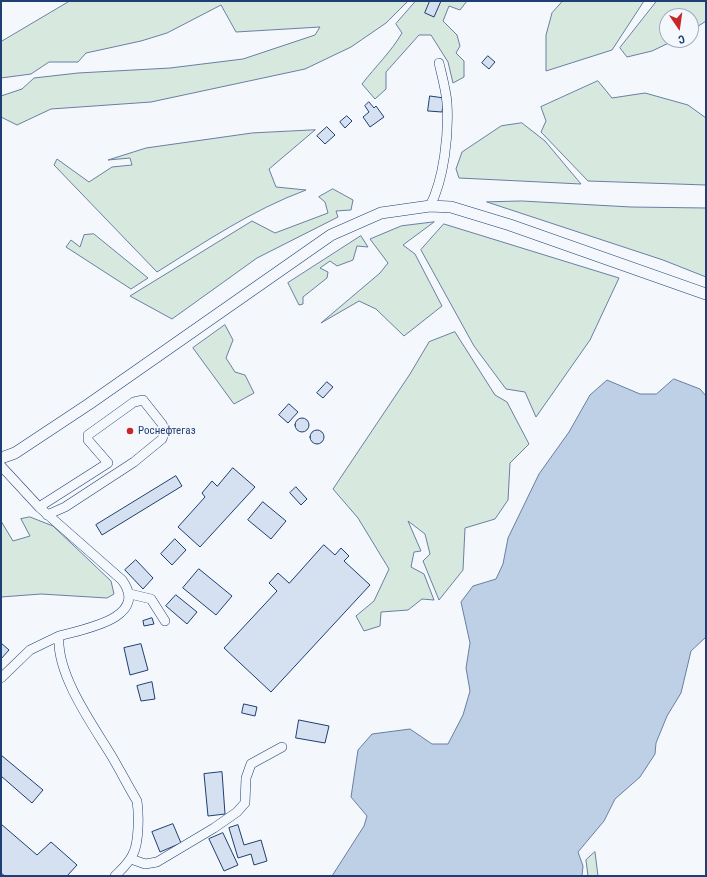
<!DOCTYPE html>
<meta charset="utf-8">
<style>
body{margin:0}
#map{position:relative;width:707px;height:877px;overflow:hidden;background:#f4f7fb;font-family:"Roboto Condensed",sans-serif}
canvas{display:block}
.frame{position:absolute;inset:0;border:2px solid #1d3f73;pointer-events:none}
.north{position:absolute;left:659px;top:8px;width:40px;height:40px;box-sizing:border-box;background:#f4f7fb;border:1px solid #9eadc5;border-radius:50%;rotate:167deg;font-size:11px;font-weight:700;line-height:16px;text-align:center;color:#1d3f73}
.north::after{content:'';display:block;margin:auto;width:14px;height:18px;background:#c62828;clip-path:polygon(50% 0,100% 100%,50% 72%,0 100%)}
</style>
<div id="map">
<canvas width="707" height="877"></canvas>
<div class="frame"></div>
<div class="north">С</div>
</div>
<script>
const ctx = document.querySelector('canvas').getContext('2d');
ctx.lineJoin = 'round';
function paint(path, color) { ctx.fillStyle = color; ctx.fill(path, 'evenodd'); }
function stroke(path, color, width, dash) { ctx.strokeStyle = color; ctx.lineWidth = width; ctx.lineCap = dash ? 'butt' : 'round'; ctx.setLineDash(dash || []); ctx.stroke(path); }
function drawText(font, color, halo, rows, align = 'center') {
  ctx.font = font + ' "Roboto Condensed",sans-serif'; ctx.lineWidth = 3; ctx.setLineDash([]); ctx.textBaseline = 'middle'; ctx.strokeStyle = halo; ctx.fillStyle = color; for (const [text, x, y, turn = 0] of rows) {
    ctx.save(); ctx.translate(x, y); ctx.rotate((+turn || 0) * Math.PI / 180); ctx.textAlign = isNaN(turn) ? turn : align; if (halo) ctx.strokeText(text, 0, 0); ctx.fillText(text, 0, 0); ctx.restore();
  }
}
const green = new Path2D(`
 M70 1H408L386 23 351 47 305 69 151 102 51 109 17 125 1 117V96L22 89 34 78 78 73 170 68 243 59 315 35 320 27 236 32 221 5 167 33 141 41 86 53 78 62H49L31 74 1 78V42Z
 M416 1H467L460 10 449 6 443 21 457 35 460 46 456 53 464 61V77L453 83 448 62 431 35H419L386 72V89L375 99 362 84C375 67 391 52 402 33L396 24Z
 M563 1H644L612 50 546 71V35L552 13Z
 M657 1H706V21L691 31V16H667V40H675L652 51 627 57 620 48Z
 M598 81 612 98 645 93 688 105 706 118V185L588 181 541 132 546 121 541 107Z
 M522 123 545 141 581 184 459 178 456 169 462 152 501 126Z
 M315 130 269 169 276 187 306 190C252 210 205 242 157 272L54 165 57 159 89 182 112 167 132 165 130 158 108 160 146 148 252 133Z
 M333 189 353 200 351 210 336 211 338 217 257 258 172 319 130 296 252 221 275 233 328 213 325 202 319 197Z
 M522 201 631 207 706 208V277L663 260 487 202Z
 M434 222 403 245 415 254 442 306 404 336 376 309 359 301 321 323 380 273 388 263 370 239 401 226Z
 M444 224 619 278 590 340 536 417 525 392 506 389 474 346 421 250Z
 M94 234 148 278 131 289 66 247 71 240 80 247 84 235Z
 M361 236 368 247 357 246 353 260 337 266 330 261 320 268 328 272 327 278 303 297V304L299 305 288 283Z
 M225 325 233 340 226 358 235 372 245 375 254 393 234 404 193 348Z
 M455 332 495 395 507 402 529 444 510 463 508 500 495 519 465 528 463 570 439 600 423 561 430 554 425 534 408 521 421 551 414 552 411 567 424 574 434 600 422 599 408 610 381 612 380 626 364 631 356 616 374 601 389 569 358 518 333 489 410 374 429 342Z
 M30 517 53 526 111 581 114 594 107 598 41 594 1 597V521L13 541 30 536 21 519Z
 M595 852 598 876H588L586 860Z`);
paint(green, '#d7e8df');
stroke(green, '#687fa3', 1);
const water = new Path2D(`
 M674 379 700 389 706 396V637L691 651 681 693 667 716 656 743 655 754 640 777 615 799 604 821 578 852 583 866 582 876H332L364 826 367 816 351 797 358 750 372 734 410 729 432 744H448L463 715 470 691 466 668 470 643 461 602 473 586 496 579 503 564 508 538 539 474 569 432 590 395 607 380 640 394H656Z`);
paint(water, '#bed0e5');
stroke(water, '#687fa3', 1);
const building = new Path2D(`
 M430 1H441L434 17 425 13Z
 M488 56 495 62 489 69 482 63Z
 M430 96 444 98 442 112 428 111Z
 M369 102 374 108 376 106 384 117 370 127 363 117 369 112 365 106Z
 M347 116 352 121 345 128 340 122Z
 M327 127 335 135 325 144 317 136Z
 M327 382 333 387 323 398 317 393Z
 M289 404 298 412 288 423 279 415Z
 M295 425a7 7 0 1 1 14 0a7 7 0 1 1-14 0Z
 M310 437a7 7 0 1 1 14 0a7 7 0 1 1-14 0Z
 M233 468 255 487 200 547 178 527 205 497 202 493 212 481 217 486Z
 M176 476 182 486 102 535 96 525Z
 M296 487 307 499 301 505 290 493Z
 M263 502 286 521 271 539 248 520Z
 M175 539 186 550 172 565 161 554Z
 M324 545 335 555 341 548 349 556 344 561 370 585 271 692 224 648 277 591 269 583 278 573 289 583Z
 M136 560 153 578 143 589 125 570Z
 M199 569 232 596 216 615 183 588Z
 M176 595 197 612 187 624 166 606Z
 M152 618 154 624 144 626 143 621Z
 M1 643 9 650 1 659Z
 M141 644 148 670 130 675 124 648Z
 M152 682 155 699 141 701 137 686Z
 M244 704 257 707 255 716 242 713Z
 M299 720 329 726 325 743 296 738Z
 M1 755 43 790 32 803 1 776Z
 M222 772 225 814 208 816 204 774Z
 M1 824 37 855 51 842 77 865 67 876H5L1 873Z
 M173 824 181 843 160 852 152 832Z
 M238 825 244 845 261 840 267 861 254 865 251 854 238 858 229 828Z
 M223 833 238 865 224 871 209 839Z`);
paint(building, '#d5e0f0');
stroke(building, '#1d3f73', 1);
const minor = new Path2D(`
 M430 206C444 179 449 134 447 103 446 90 442 76 439 63
 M1 466 39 507 122 580C150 618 84 629 59 636 56 674 92 724 111 755 120 770 128 786 137 801 139 814 139 843 133 854 129 863 122 869 115 876
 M39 507 108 463 88 440V435L134 402 143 400 162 424 165 431 162 439 134 462 65 507 47 515
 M130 594 151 599 165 621
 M1 678 30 650 59 636
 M131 859 145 864 157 862 214 828 237 812 245 803 246 778 251 764 282 747`);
const major = new Path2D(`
 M1 458 15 453 89 404 331 235 381 213 430 206 451 207 510 225 706 294`);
stroke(minor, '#1d3f73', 10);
stroke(major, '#1d3f73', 12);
stroke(minor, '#f4f7fb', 9);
stroke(major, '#f4f7fb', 11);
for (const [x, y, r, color] of [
 [130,431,4,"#c62828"]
]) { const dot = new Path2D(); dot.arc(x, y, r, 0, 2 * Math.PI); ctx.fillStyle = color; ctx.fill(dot); stroke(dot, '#f4f7fb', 1.5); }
drawText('11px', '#1d3f73', '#f4f7fb', [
 ["Роснефтегаз",138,431]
], 'left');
</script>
